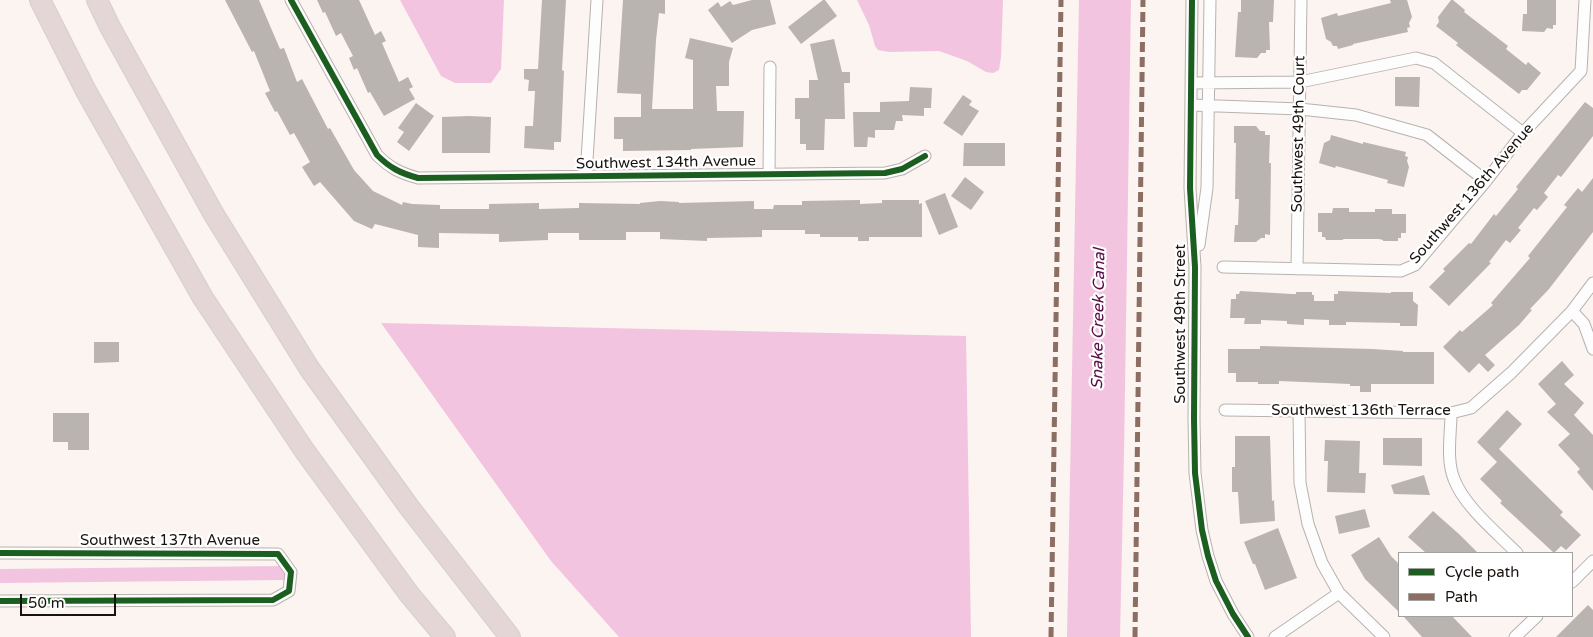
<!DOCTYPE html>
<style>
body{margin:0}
#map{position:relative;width:1593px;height:637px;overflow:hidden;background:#fbf4f0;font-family:"Varela Round",sans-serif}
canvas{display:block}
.legend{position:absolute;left:1398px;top:552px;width:175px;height:65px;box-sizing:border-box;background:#fff;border:1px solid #a3a19f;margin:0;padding:6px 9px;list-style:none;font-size:15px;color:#19130f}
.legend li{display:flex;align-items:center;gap:10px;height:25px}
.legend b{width:25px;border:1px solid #a3a19f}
.scale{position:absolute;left:20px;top:594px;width:96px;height:22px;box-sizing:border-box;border:2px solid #19130f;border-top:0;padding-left:6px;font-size:15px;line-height:18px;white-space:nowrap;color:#19130f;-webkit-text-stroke:4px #fff;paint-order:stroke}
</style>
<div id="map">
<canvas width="1593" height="637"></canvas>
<ul class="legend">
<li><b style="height:6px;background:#1b5e20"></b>Cycle path</li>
<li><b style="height:6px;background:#8d6e63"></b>Path</li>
</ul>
<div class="scale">50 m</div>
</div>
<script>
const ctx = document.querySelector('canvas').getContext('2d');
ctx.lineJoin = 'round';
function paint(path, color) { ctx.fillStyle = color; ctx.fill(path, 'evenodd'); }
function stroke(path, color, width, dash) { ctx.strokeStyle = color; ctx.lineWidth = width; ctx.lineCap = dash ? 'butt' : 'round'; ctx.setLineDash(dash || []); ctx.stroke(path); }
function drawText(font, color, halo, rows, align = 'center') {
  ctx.font = font + ' "Varela Round",sans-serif'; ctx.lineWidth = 4.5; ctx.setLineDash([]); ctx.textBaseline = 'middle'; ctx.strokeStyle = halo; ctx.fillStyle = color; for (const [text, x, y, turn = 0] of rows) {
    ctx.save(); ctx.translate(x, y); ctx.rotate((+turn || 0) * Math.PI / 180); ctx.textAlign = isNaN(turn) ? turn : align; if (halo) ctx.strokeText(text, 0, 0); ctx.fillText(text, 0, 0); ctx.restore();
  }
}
paint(new Path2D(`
 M400 0H504L501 69 491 83H455L441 76Z
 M857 0H1003L1001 57 999 70 993 73 986 72 967 61 939 51 889 52 878 50 875 46 869 25Z
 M1079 0H1131L1124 453 1120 637H1067Z
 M381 323 966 336 971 637H619L551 561Z`), '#f3c4df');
stroke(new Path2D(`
 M0 576 283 573`), '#f3c4df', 14);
paint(new Path2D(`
 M225 0H259L280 49 284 48 297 82 302 79 328 129 330 128 354 170 373 191 402 205 403 202 412 204 440 205V209H489V204L539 203V209L579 208V203L640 204V203L660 201 679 202V203L754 201V209H773L774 205H802V201L860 200V204L882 203V200H919V204L922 203V237H869V241H858V237H820V234H805V230H762V237L707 238V241L660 239V232H626V240H579V233H548V240L499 242V234L439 233V248L418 247V235L375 224 372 229 354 221 320 182 314 186 302 167 310 162 294 133 290 135 277 111 275 112 265 93 270 91 254 51 252 52Z
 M317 0H359L375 35 381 31 386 41 382 43 399 82 408 77 413 87 409 89 415 99 384 116 370 92 368 93 357 68 354 70 349 58 353 56 341 33 336 36 325 12 323 13Z
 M542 0H566L562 70 564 71 561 142H554V150L524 148 525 126H533L535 91H528L529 80 524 79V69H538Z
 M623 0H665V14L659 13 656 40 652 109H693V60L685 58 690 38 733 48 729 62V86H716L717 109V111H744L743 147 691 149V150L623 151V139H614V117H641V94L617 93Z
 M752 0H770L776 24 752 30 732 43 708 10 718 2 721 7 730 1 733 5Z
 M823 0H825L837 16 801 44 788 27Z
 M1241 0H1274L1273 22H1269L1270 50H1266V53H1261L1257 58 1235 57 1238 12H1241Z
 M1390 0H1407L1412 17 1409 23 1410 27 1407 28 1408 32 1353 44V45L1338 49 1337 46H1333L1331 42 1326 39 1321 18 1337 13 1338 16 1391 3Z
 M1451 0H1453L1465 10 1464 12 1508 46 1506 49 1526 65 1528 62 1541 73 1527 90H1522L1519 94 1456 45 1458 43 1436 26 1439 22 1438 17Z
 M1527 0H1556V25H1553V29L1547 28 1544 32 1522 31 1523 14H1527Z
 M834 39 842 72H850V83H844L845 119H825L824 150H806V144H800V119H795V98H809V80H818L810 44Z
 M1395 77H1420L1419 107 1395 106Z
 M910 87 932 88 931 108H924V116L902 115 903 121H896L894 130H875V138L868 137 867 147H854L853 112H880V102L909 101Z
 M963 95 972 101 969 105 979 111 962 136 943 123Z
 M1585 102 1593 108V136L1561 177 1558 175 1544 193 1548 197 1537 210 1534 208 1518 228 1521 230 1510 243 1506 240 1489 262 1491 263 1449 306 1429 287 1445 271 1443 269 1469 243 1471 244 1494 214 1496 216 1518 189 1516 187Z
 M416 103 434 116 409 151 397 142 404 132 398 128Z
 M469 116 491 117 490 153H442V117Z
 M1234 126H1256L1260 131H1265V135H1270L1269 163H1271L1270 235 1265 234V238H1261L1256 242H1234L1235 225H1238L1239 199H1235L1236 143H1234Z
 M1331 135 1363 144V142L1406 152 1405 156 1408 157 1407 161 1409 167 1404 187 1387 183 1388 180 1336 166 1335 168 1319 163 1324 143 1330 140Z
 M964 143H1005V166H963Z
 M965 177 984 192 971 210 951 196Z
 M1593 178V232L1549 289 1530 309 1532 310 1519 325 1485 355 1495 365 1488 372 1479 363 1469 373 1443 347 1460 330 1462 332 1493 305 1491 303 1530 258 1528 256 1567 207 1564 205 1578 188 1582 192Z
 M945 193 958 227 939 235 925 201Z
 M1333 208H1349V212H1375V209H1392V214H1406V233H1401V238H1398V241H1383V240L1379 239H1344L1342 240H1326L1325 237H1322V232H1318V213H1332Z
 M1240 291 1292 294H1296V292H1312V295H1314V301H1334V294H1338V291L1391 293V292H1413V301L1418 305 1417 326H1400V323L1346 322V325H1329V320L1304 319V325L1287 324V321L1261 320V324H1244L1245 318H1230L1231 299H1236V294H1239Z
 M94 342H119V362L94 363Z
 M1260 346 1372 349 1403 351V352H1434V384H1371V392H1360V386H1350V384L1279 381V384H1258V382H1236V373H1228V349H1260Z
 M1562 361 1574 375 1564 384 1584 403 1574 415 1593 435V491L1577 472 1580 469 1558 445 1570 434 1547 412 1556 404 1538 384Z
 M1507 410 1522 424 1499 449 1563 512 1560 515 1581 535 1566 550 1561 546 1554 553 1500 503 1502 501 1480 479 1497 462 1477 442Z
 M53 413H89V450H68V442H53Z
 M1235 436H1270L1272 501 1274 500 1275 521 1240 524 1238 492H1232V467H1235Z
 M1383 438H1422V466L1383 465Z
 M1325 440 1360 441 1359 473H1366L1365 493 1327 492 1328 461H1324Z
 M1424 475 1430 495 1394 494 1391 485Z
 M1365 509 1370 527 1339 534 1335 516Z
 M1433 511 1460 535 1478 553H1426L1408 537Z
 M1278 528 1297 578 1265 590 1255 564H1253L1244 542Z
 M1379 537 1391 556 1399 564V612L1365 579 1351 555Z
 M1588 605 1593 610V637H1556Z
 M1403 616H1452L1472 637H1422Z`), '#b9b4af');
const street = new Path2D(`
 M291 0 377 155C390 168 400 173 418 178L885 173 902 169 925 156
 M1192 0 1190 188 1195 267 1194 419 1195 473 1202 530 1208 556 1216 581 1233 614 1248 637
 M1581 71 1585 0
 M1192 83 1300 82 1416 58 1434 63 1523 133
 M1191 105 1300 109 1356 115 1427 135 1486 181
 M769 174 770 67
 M586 176 597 0
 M1199 245 1207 188 1210 0
 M1223 267 1401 271 1415 265 1486 181 1523 133 1581 71
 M1297 269 1301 0
 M1572 311 1584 324 1593 349
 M1225 410 1451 413 1471 408 1511 373 1572 311 1593 283
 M1299 411 1300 483 1308 524 1322 563 1339 593 1384 637
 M1451 413C1451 434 1446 459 1454 479 1464 506 1496 532 1517 553
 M0 553 278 554 291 572 289 591 273 600 0 601
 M1572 582 1593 561
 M1275 637 1339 593
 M1515 637 1537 616`);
const highway = new Path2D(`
 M40 0 86 91 203 298 304 450 409 594 445 637
 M97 0 110 27 213 213 309 368 409 507 510 637`);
stroke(street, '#b8b2af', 13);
stroke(highway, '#d4d0ce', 22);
stroke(street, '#fefdfd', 11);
stroke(highway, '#e4d5d6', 20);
stroke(new Path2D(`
 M1051 637 1061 0
 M1135 637 1143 0`), '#8d6e63', 5, [10, 5]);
stroke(new Path2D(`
 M291 0 377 155C390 168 400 173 418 178L885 173 902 169 925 156
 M1192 0 1190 188 1195 267 1194 419 1195 473 1202 530 1208 556 1216 581 1233 614 1248 637
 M0 553 278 554 291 572 289 591 273 600 0 601`), '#1b5e20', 6);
drawText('15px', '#19130f', '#fff', [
 ["Southwest 49th Court",1299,134,-89],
 ["Southwest 134th Avenue",666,163,-1],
 ["Southwest 136th Avenue",1472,194,-49],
 ["Southwest 49th Street",1181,324,-90],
 ["Southwest 136th Terrace",1361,411],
 ["Southwest 137th Avenue",170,541]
]);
drawText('italic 16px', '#570d44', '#fff', [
 ["Snake Creek Canal",1099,319,-89]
]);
</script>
